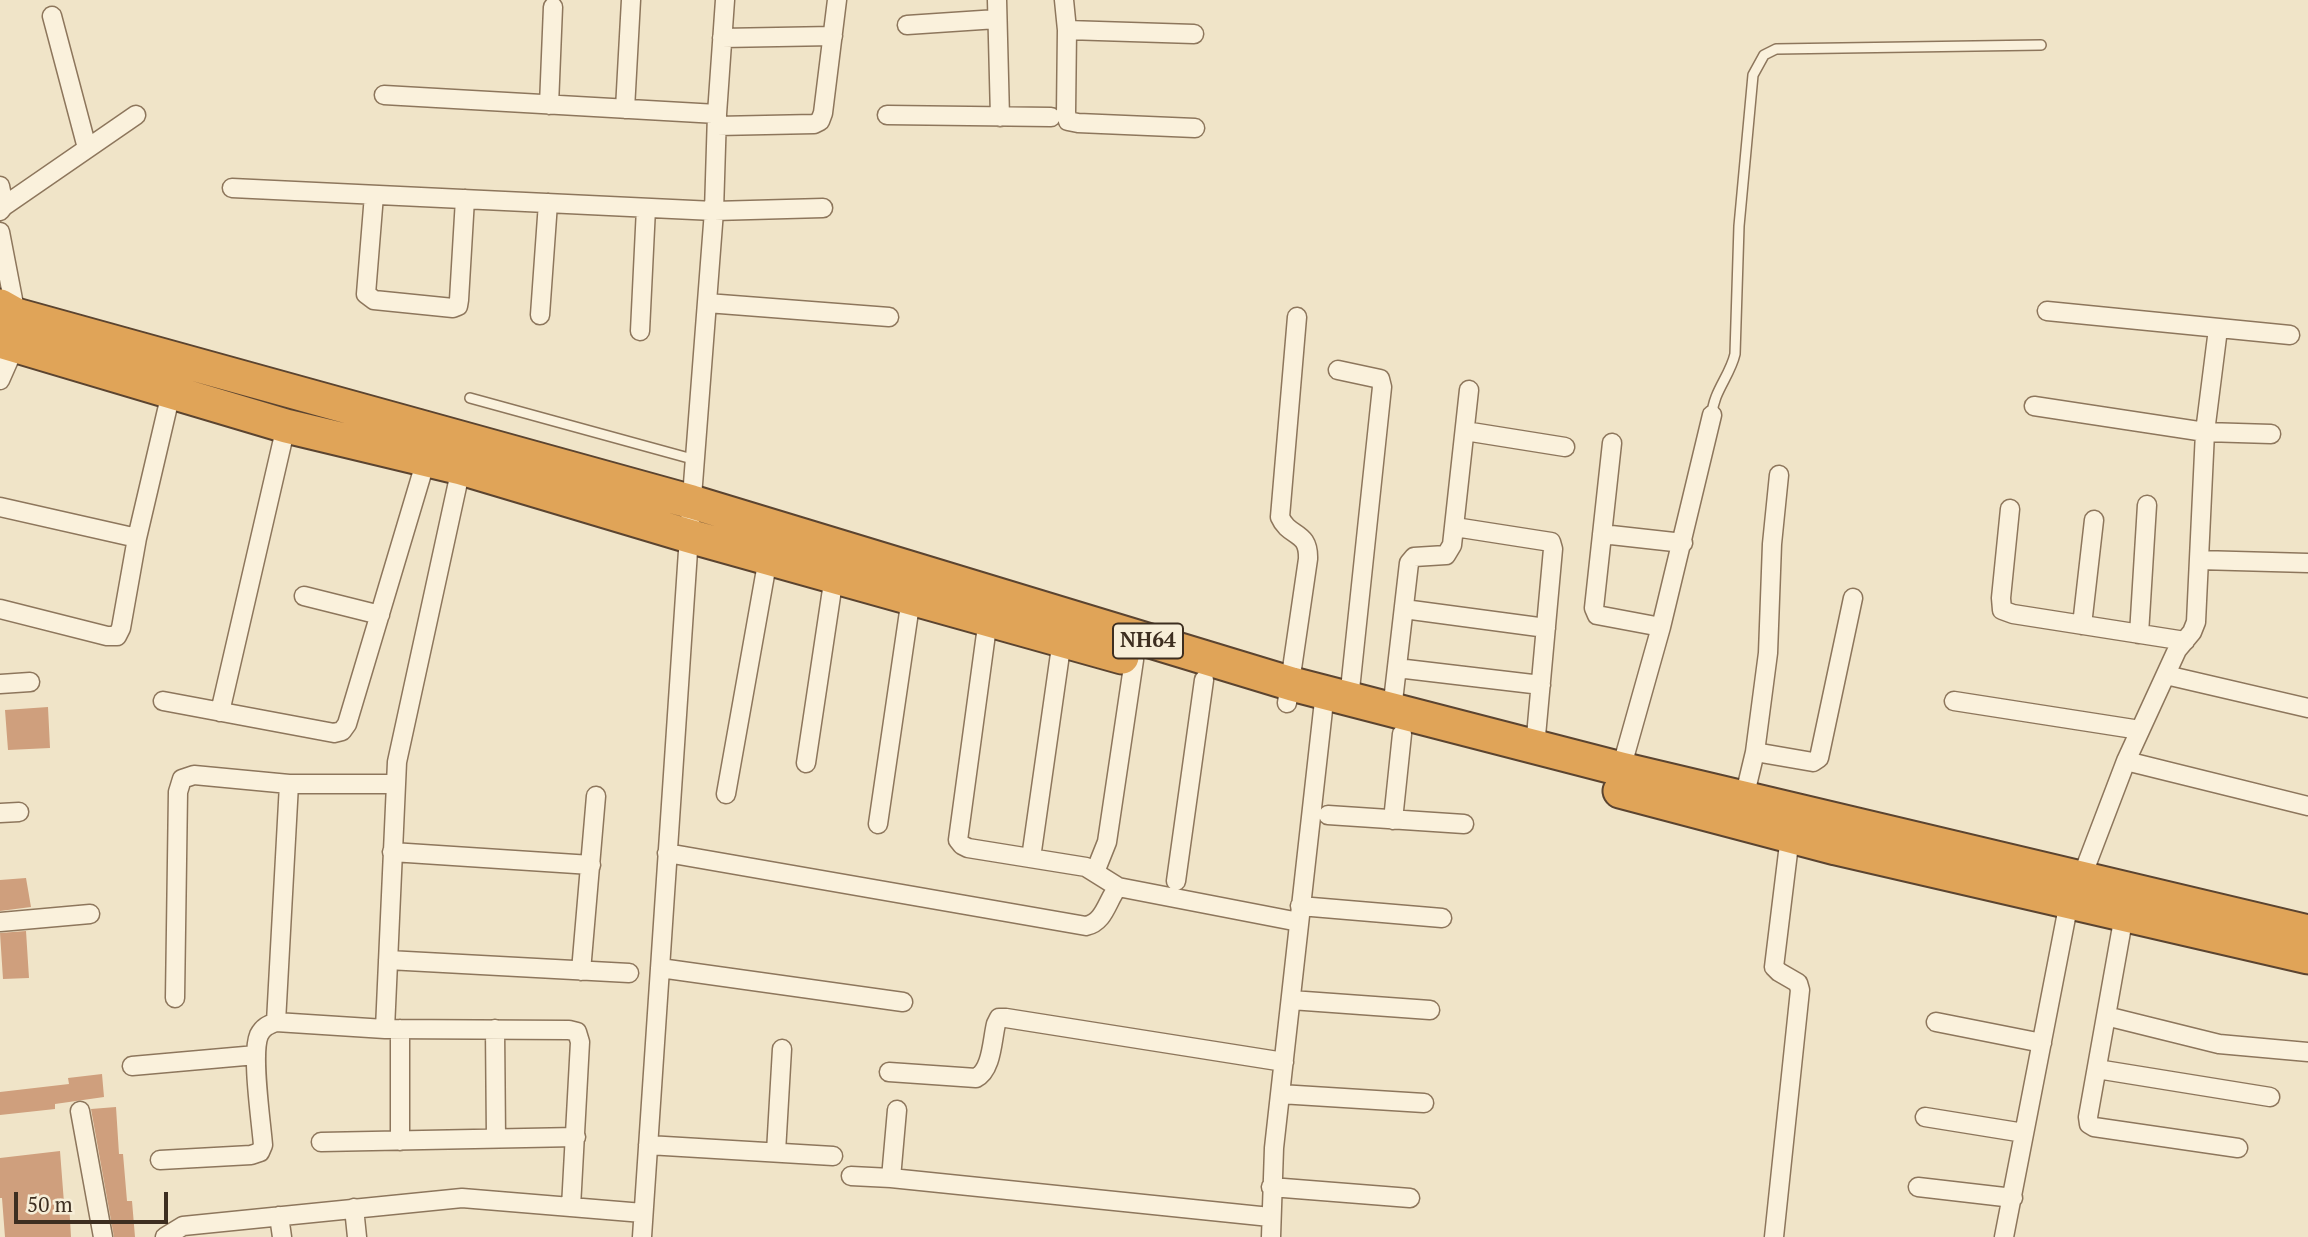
<!DOCTYPE html>
<style>
body{margin:0}
#map{position:relative;width:2308px;height:1237px;overflow:hidden;background:#f0e4c8;font-family:"PT Serif",serif}
canvas{display:block}
.scale{position:absolute;left:14px;top:1192px;width:154px;height:32px;box-sizing:border-box;border:4px solid #3d2e20;border-top:0;padding-left:9px;font-size:21px;line-height:24px;white-space:nowrap;color:#3d2e20;-webkit-text-stroke:5px #f7eed8;paint-order:stroke}
</style>
<div id="map">
<canvas width="2308" height="1237"></canvas>
<div class="scale">50 m</div>
</div>
<script>
const ctx = document.querySelector('canvas').getContext('2d');
ctx.lineJoin = 'round';
function paint(path, color) { ctx.fillStyle = color; ctx.fill(path, 'evenodd'); }
function stroke(path, color, width, dash) { ctx.strokeStyle = color; ctx.lineWidth = width; ctx.lineCap = dash ? 'butt' : 'round'; ctx.setLineDash(dash || []); ctx.stroke(path); }
function drawText(font, color, halo, rows, align = 'center') {
  ctx.font = font + ' "PT Serif",serif'; ctx.lineWidth = 6; ctx.setLineDash([]); ctx.textBaseline = 'middle'; ctx.strokeStyle = halo; ctx.fillStyle = color; for (const [text, x, y, turn = 0] of rows) {
    ctx.save(); ctx.translate(x, y); ctx.rotate((+turn || 0) * Math.PI / 180); ctx.textAlign = isNaN(turn) ? turn : align; if (halo) ctx.strokeText(text, 0, 0); ctx.fillText(text, 0, 0); ctx.restore();
  }
}
paint(new Path2D(`
 M48 707 50 748 8 750 5 710Z
 M26 878 31 907 0 911V880Z
 M26 931 29 978 3 979 0 933Z
 M102 1074 104 1097 55 1104V1109L0 1115V1092L69 1084 68 1078Z
 M116 1107 119 1154H123L127 1201H132L135 1237H114L91 1109Z
 M60 1151 64 1203H69L71 1237H5L2 1198H0V1158Z`), '#cf9f7d');
const lane = new Path2D(`
 M470 398 696 460
 M1712 415C1713 392 1730 376 1735 354L1739 226 1753 75 1764 55 1776 49 2041 45`);
const street = new Path2D(`
 M997 0 1000 117
 M1064 0 1067 30 1066 113 1068 121 1078 123 1195 128
 M52 16 87 148
 M907 25 997 19
 M1067 30 1194 34
 M722 38 833 36
 M384 95 717 114
 M549 105 553 7
 M625 109 631 0
 M887 115 1051 117
 M717 126 814 124 820 121 823 113 837 0
 M0 186 4 206
 M232 188 714 211 823 208
 M374 195 366 294 374 300 453 308 458 306 459 300 465 199
 M0 211 4 206 136 115
 M0 232 16 315
 M707 303 889 317
 M2047 311 2290 335
 M540 315 548 203
 M640 331 646 208
 M1338 370 1380 379 1382 387 1349 699
 M0 380 15 346
 M2034 406 2205 432 2271 434
 M1465 431 1565 447
 M1612 443 1594 608 1597 615 1661 627
 M0 507 137 538
 M2010 509 2001 598 2002 610 2013 614 2185 641
 M1455 527 1551 542 1553 549 1535 747
 M1602 534 1683 543
 M2199 560 2308 563
 M304 596 380 615
 M0 609 107 636H117L121 628 137 538 171 393
 M1404 609 1546 628
 M988 619 958 840 962 845 968 848 1086 867 1118 887
 M2082 625 2094 520
 M2139 634 2147 505
 M1397 668 1541 685
 M2166 675 2308 708
 M0 684 30 682
 M163 701 334 733 342 731 347 724 426 460
 M1954 701 2140 730
 M1287 703 1308 559C1309 530 1289 538 1280 517L1297 317
 M1392 710 1409 563 1414 557 1446 555 1452 545 1469 390
 M220 712 286 426
 M1755 752 1813 762 1819 758 1853 598
 M2126 761 2308 806
 M806 763 834 576
 M1621 769 1661 627 1712 415
 M726 794 768 558
 M1744 798 1755 752 1768 653 1772 544 1779 475
 M0 813 19 812
 M1328 815 1464 824
 M1393 820 1402 734
 M878 824 911 598
 M392 852 591 865
 M667 853 1086 926C1105 922 1107 900 1118 887L1299 922
 M1031 858 1062 640
 M1095 872 1107 842 1134 660
 M1176 881 1204 680
 M1300 906 1442 918
 M2124 915 2088 1117 2089 1124 2094 1127 2238 1148
 M0 922 90 914
 M388 960 629 973
 M660 968 903 1002
 M581 971 596 796
 M175 998 178 792 182 779 194 775 289 784H396
 M1291 1000 1430 1010
 M2106 1016 2219 1044 2308 1052
 M276 1022 289 784
 M1936 1022 2042 1043
 M385 1029 397 762 461 468
 M400 1029V1141
 M495 1029 496 1138
 M132 1066 256 1055
 M2097 1069 2270 1097
 M889 1072 976 1078C992 1070 992 1040 996 1024L999 1018H1006L1284 1062
 M1280 1094 1424 1103
 M80 1111 103 1237
 M1925 1117 2024 1133
 M321 1142 576 1137
 M648 1145 833 1156
 M776 1152 782 1049
 M160 1160 251 1155 260 1152 263 1145C261 1120 251 1054 259 1035 263 1027 268 1025 276 1022L385 1029 569 1030 577 1032 580 1042 571 1207
 M851 1176 891 1178 1270 1217
 M891 1178 897 1110
 M1271 1187 1410 1198
 M1918 1187 2013 1198
 M354 1208 357 1237
 M279 1216 282 1237
 M165 1237 183 1226 462 1198 643 1213
 M642 1237 689 536 714 211 717 114 725 0
 M1271 1237 1274 1148 1325 692
 M1774 1237 1800 990 1798 983 1779 972 1774 967 1790 836
 M2004 1237 2069 902 2081 879 2126 761 2177 650 2192 632 2196 622 2205 432 2218 329`);
const highway = new Path2D(`
 M0 306 16 315 692 502 1292 684 1621 769 2308 932
 M0 341 286 426 461 468 689 536 1122 657
 M1620 791 1836 848 2308 957`);
stroke(lane, '#8d765c', 12);
stroke(street, '#8d765c', 21);
stroke(highway, '#5b4430', 37);
stroke(lane, '#faf1dc', 9);
stroke(street, '#faf1dc', 18);
stroke(highway, '#e0a458', 33);
for (const [x, y, w] of [
 [1148,641,70]
]) { const box = new Path2D(); box.roundRect(x - w / 2, y - 17.5, w, 35, 5); ctx.fillStyle = '#f7eed8'; ctx.fill(box); stroke(box, '#3d2e20', 2); }
drawText('bold 21px', '#3d2e20', null, [
 ["NH64",1148,641]
]);
</script>
